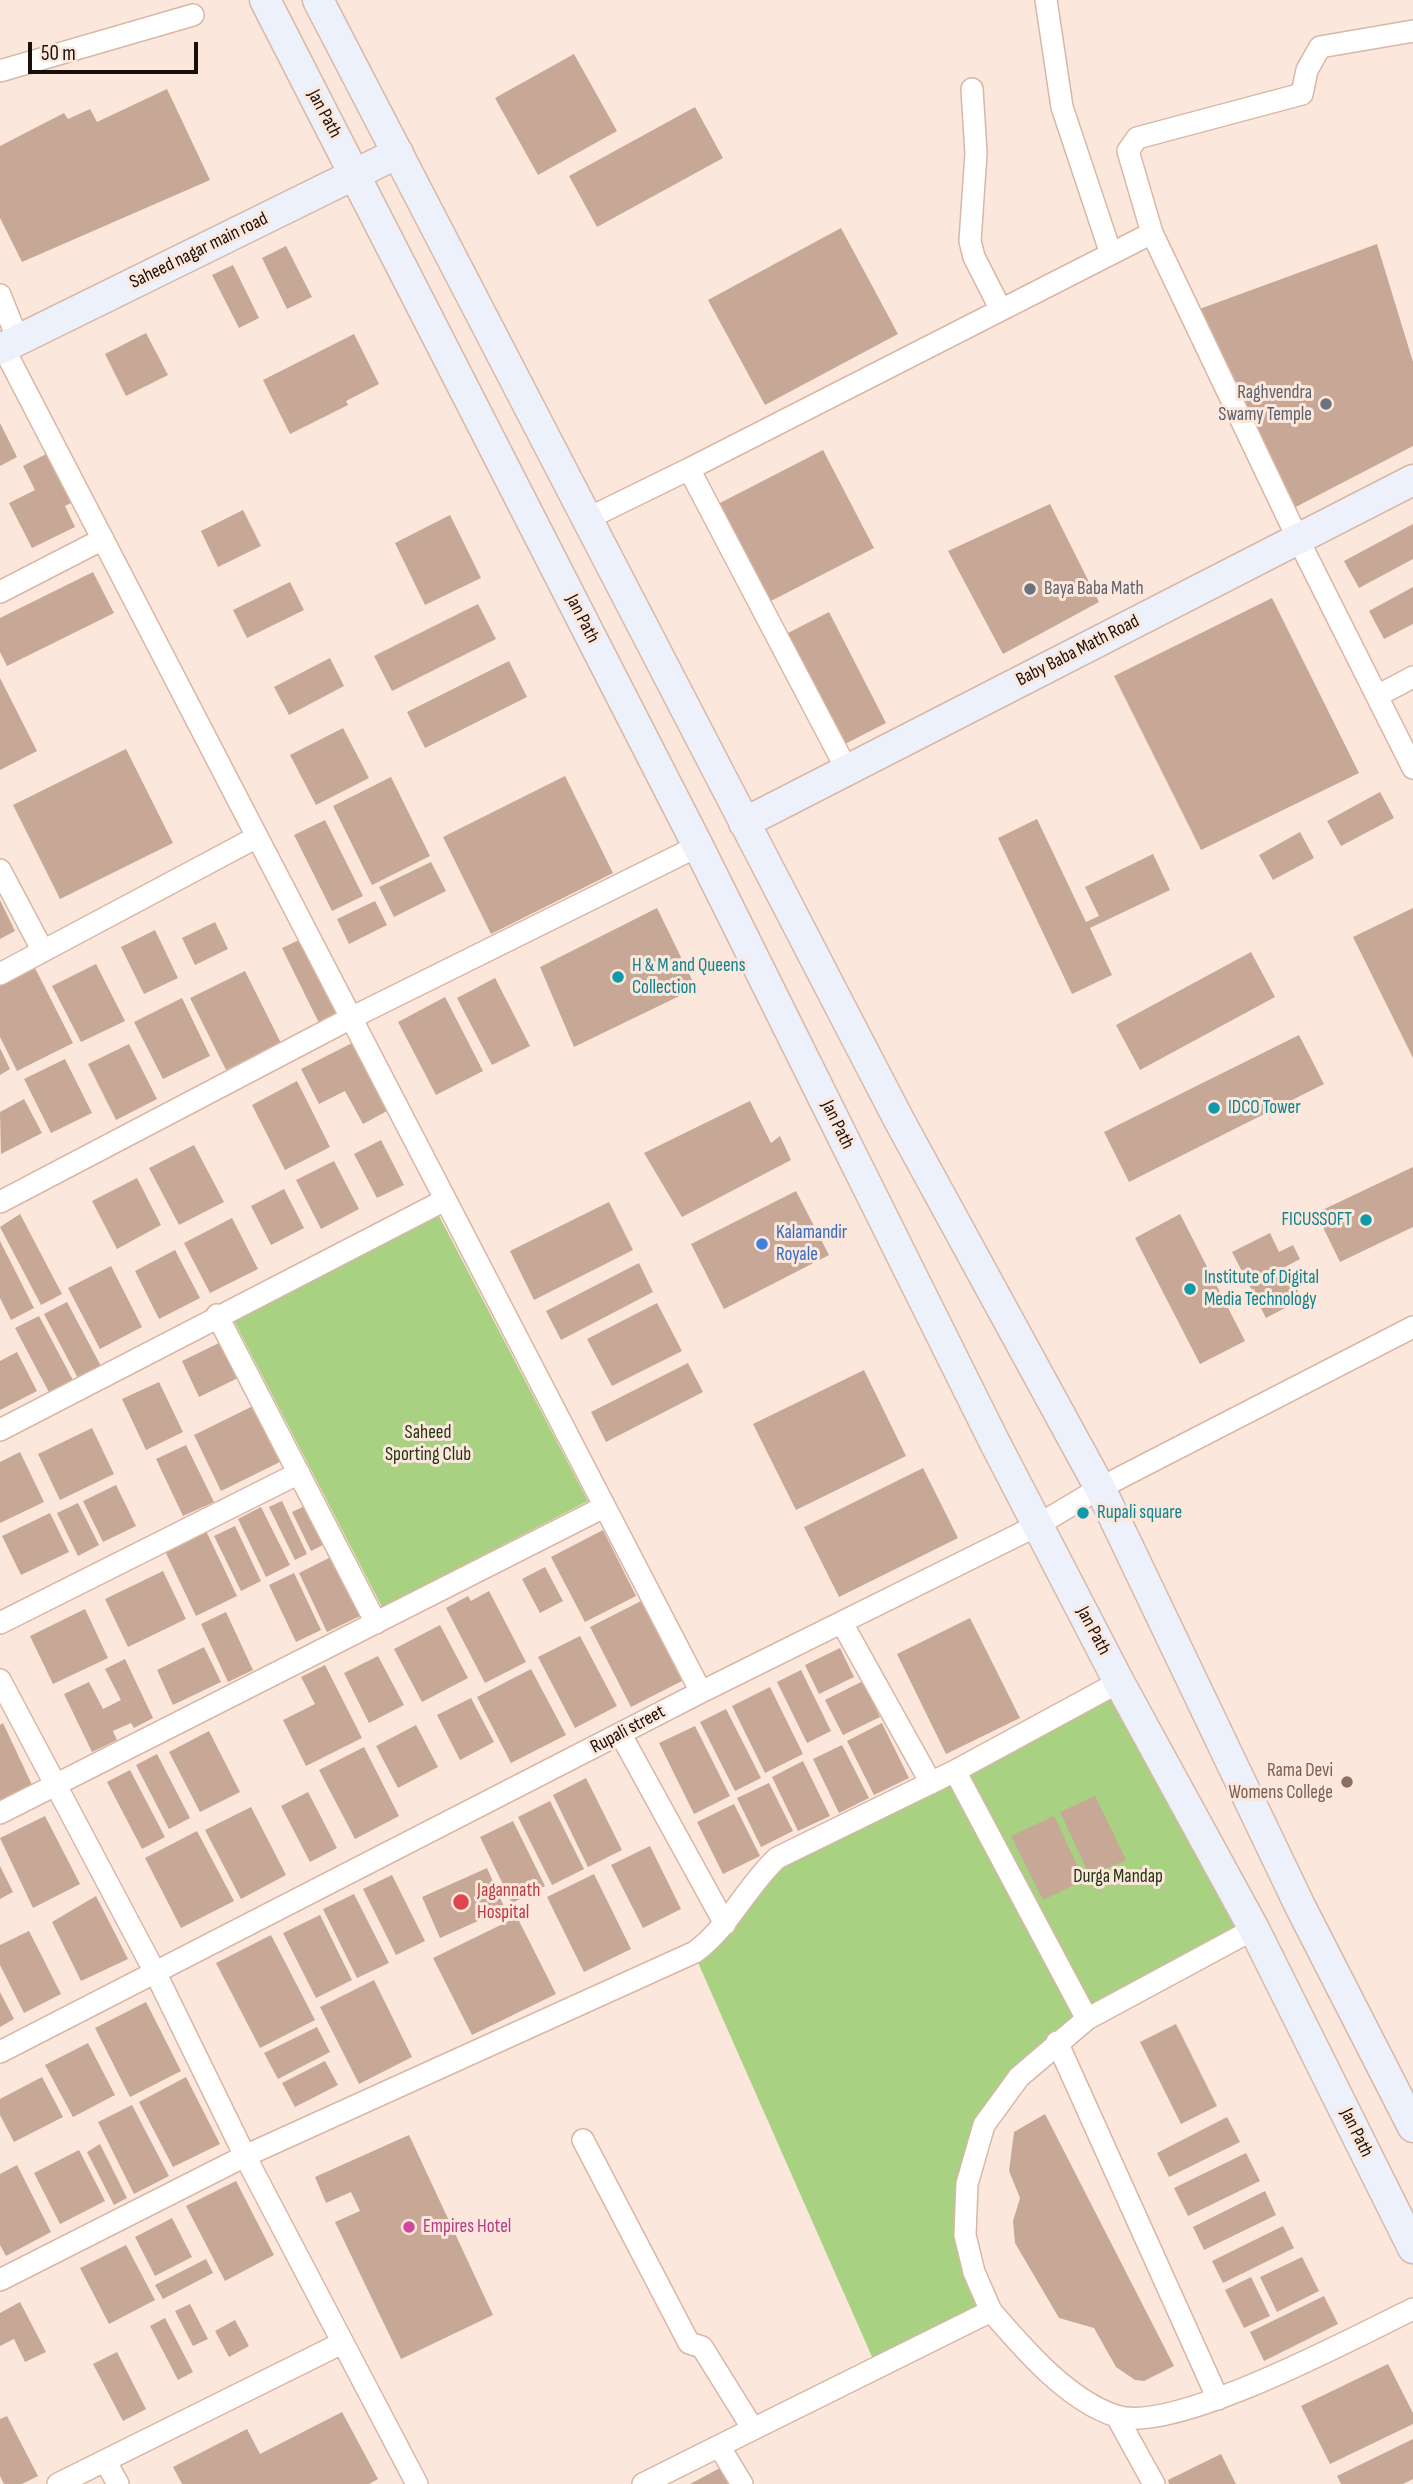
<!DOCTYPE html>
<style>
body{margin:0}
#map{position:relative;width:1413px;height:2484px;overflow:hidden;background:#fce7dc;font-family:"Sofia Sans Condensed",sans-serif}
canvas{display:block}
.scale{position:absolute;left:28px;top:42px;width:170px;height:32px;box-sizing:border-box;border:4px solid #1a0f09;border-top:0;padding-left:9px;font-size:21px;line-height:24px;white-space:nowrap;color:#1a0f09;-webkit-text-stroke:5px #fce7dc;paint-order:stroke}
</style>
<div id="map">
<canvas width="1413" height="2484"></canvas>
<div class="scale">50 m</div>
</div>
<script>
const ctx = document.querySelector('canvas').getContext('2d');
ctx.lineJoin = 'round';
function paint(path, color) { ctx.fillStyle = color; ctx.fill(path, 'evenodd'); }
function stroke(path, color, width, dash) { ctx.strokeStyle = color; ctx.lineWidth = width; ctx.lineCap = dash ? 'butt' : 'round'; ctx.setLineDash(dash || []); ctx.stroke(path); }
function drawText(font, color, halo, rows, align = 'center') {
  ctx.font = font + ' "Sofia Sans Condensed",sans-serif'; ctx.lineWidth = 6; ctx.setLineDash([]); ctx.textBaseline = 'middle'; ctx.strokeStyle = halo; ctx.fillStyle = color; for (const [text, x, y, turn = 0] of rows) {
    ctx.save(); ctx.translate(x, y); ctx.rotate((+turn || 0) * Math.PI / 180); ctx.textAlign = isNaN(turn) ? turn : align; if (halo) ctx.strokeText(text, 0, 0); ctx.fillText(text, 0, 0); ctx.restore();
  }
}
paint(new Path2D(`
 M439 1216 588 1501 382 1607 232 1317Z
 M1118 1686 1249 1927 1088 2015 959 1772Z
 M952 1779 1082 2018 1016 2075 965 2181 986 2309 873 2359 696 1958 779 1864Z`), '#a8d182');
paint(new Path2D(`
 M574 54 617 131 538 175 495 98Z
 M167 89 210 180 22 262 0 218V146L64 113 68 119 90 109 97 122Z
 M695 107 723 158 597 227 569 176Z
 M841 228 898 334 765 405 708 300Z
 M1377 244 1413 362V446L1290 510 1194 311Z
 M286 246 312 297 287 309 262 258Z
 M233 265 259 318 239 328 212 275Z
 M146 333 168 375 126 396 105 354Z
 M354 334 379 384 346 401 348 405 290 434 263 380Z
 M0 423 17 457 0 466Z
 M823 450 874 548 769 602 718 504Z
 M48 453 73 502 65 506 75 527 32 548 9 503 35 490 23 466Z
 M1050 504 1099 602 1003 654 948 551Z
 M243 510 261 546 218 567 201 531Z
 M450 515 481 578 425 605 395 543Z
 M1413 524V559L1359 588 1344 561Z
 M93 572 114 613 7 666 0 652V618Z
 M290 582 304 610 247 638 233 610Z
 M1413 587V624L1384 639 1369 611Z
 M1272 598 1359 773 1201 850 1114 676Z
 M478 604 496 639 392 691 374 656Z
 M829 612 886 723 845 744 788 633Z
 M330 658 344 686 289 715 274 687Z
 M509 661 527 697 425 748 407 712Z
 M0 678 37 751 0 770Z
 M343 728 369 778 316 805 290 755Z
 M126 749 173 843 60 899 13 805Z
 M565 776 613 873 491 934 443 837Z
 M391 777 430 856 372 885 333 806Z
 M1380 792 1394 818 1341 846 1327 821Z
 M1037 819 1086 922 1099 916 1085 887 1153 854 1170 890 1090 928 1112 975 1072 994 998 838Z
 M325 820 363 896 332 911 294 835Z
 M1300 832 1314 858 1273 880 1259 855Z
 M431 862 446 891 394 917 379 887Z
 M0 900 15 931 0 939Z
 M375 901 387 925 349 944 337 919Z
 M657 908 696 988 574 1047 540 967Z
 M1413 908V1058L1353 937Z
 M215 922 228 949 195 965 182 938Z
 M155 930 178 978 144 994 121 947Z
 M301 939 338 1014 319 1023 282 948Z
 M1251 952 1275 997 1140 1070 1116 1025Z
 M96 964 125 1021 81 1042 52 986Z
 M35 968 73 1043 17 1071 0 1037V986Z
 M245 971 281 1043 226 1070 190 998Z
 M495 978 530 1046 492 1065 457 998Z
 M445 997 483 1071 436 1095 398 1022Z
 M182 998 210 1056 163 1079 134 1022Z
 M1299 1035 1324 1084 1129 1182 1104 1132Z
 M352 1043 387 1111 363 1124 345 1091 319 1104 301 1069Z
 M129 1044 157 1099 116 1120 88 1064Z
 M0 1048 10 1069 0 1075Z
 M65 1059 92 1113 51 1133 24 1079Z
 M297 1081 330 1147 285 1170 252 1105Z
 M24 1099 42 1133 1 1154 0 1112Z
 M750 1101 771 1143 780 1136 791 1160 682 1217 644 1153Z
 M381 1140 404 1185 377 1198 354 1154Z
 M194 1145 224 1202 179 1225 149 1168Z
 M334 1161 359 1209 321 1229 296 1180Z
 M1413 1167V1227L1340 1262 1316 1213Z
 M137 1178 161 1225 117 1249 92 1201Z
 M284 1189 304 1228 271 1245 251 1206Z
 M796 1191 829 1255 724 1309 691 1244Z
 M609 1202 633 1250 534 1300 510 1251Z
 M20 1214 62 1294 41 1305 0 1227Z
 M1180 1214 1245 1341 1200 1364 1135 1238Z
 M232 1218 258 1269 210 1293 184 1243Z
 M1270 1233 1279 1252 1293 1245 1300 1259 1285 1267 1302 1299 1266 1318 1232 1252Z
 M0 1241 34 1308 11 1320 0 1298Z
 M175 1250 200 1298 159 1319 135 1271Z
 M639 1263 653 1292 561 1340 546 1311Z
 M111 1266 142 1327 100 1349 68 1288Z
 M67 1302 103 1370 80 1382 44 1314Z
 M657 1303 682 1351 612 1386 587 1339Z
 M39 1316 75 1384 51 1396 15 1328Z
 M221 1342 238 1378 199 1397 182 1361Z
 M17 1352 37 1391 0 1410V1361Z
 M688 1363 703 1392 606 1442 591 1412Z
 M864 1370 906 1456 796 1510 753 1424Z
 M159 1382 183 1432 146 1450 122 1399Z
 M255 1405 282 1461 221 1491 194 1435Z
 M92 1428 114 1474 60 1500 38 1454Z
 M186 1445 214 1502 183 1516 156 1459Z
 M20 1452 44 1502 0 1523V1462Z
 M923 1468 958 1538 839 1597 804 1527Z
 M116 1485 136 1526 103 1542 83 1501Z
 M282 1501 307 1554 295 1560 269 1507Z
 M78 1503 99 1545 78 1556 57 1513Z
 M309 1504 327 1543 311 1551 292 1512Z
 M261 1507 290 1565 266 1577 238 1519Z
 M50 1513 69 1552 21 1575 2 1536Z
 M235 1526 261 1581 241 1591 214 1536Z
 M603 1530 636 1596 585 1622 551 1557Z
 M206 1531 237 1596 196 1616 165 1551Z
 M331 1557 360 1616 327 1632 299 1573Z
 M545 1567 563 1601 540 1613 522 1579Z
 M163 1571 186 1619 128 1647 105 1599Z
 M294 1573 321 1630 296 1642 269 1585Z
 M489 1591 526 1662 485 1683 446 1608 468 1596 471 1601Z
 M641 1601 682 1681 631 1707 590 1627Z
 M85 1609 108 1658 53 1684 30 1636Z
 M226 1612 253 1670 228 1682 201 1624Z
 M970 1618 1020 1718 946 1754 897 1654Z
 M440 1625 468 1678 422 1702 394 1649Z
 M580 1636 617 1706 575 1728 538 1657Z
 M204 1647 221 1682 173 1705 157 1670Z
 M840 1648 854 1677 819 1694 805 1665Z
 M378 1656 404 1705 369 1723 344 1673Z
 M125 1659 153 1718 134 1728 131 1723 113 1731 117 1740 92 1752 64 1694 89 1682 103 1709 121 1700 105 1669Z
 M325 1665 362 1738 306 1766 283 1720 315 1704 301 1677Z
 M531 1669 566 1735 511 1763 477 1697Z
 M801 1670 831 1731 807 1743 777 1682Z
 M863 1681 880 1717 843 1735 825 1700Z
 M770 1687 803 1754 765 1773 732 1706Z
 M471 1698 494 1742 460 1760 437 1715Z
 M726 1709 761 1778 735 1791 700 1722Z
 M3 1723 32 1785 0 1801V1725Z
 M882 1723 909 1778 874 1795 847 1741Z
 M416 1725 438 1767 398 1788 376 1746Z
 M695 1726 730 1796 694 1814 659 1743Z
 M209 1731 240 1792 200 1812 169 1752Z
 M842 1745 869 1798 839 1813 813 1759Z
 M364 1747 399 1816 355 1839 319 1770Z
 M157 1754 190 1818 169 1829 136 1765Z
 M803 1761 830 1816 798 1831 772 1777Z
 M130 1770 165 1837 142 1849 107 1782Z
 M586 1778 622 1850 588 1867 553 1795Z
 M769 1783 793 1831 761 1847 737 1798Z
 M308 1792 337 1848 310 1862 281 1806Z
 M1095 1796 1126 1860 1090 1876 1060 1812Z
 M550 1801 584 1869 552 1885 518 1817Z
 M734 1804 760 1856 723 1874 697 1822Z
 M251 1807 286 1875 241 1899 205 1830Z
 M45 1816 80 1884 33 1908 0 1838Z
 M1054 1816 1084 1880 1043 1900 1011 1836Z
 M513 1821 545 1886 512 1903 480 1837Z
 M197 1831 234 1901 181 1928 145 1858Z
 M650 1846 681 1909 643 1928 611 1865Z
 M0 1866 13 1892 0 1899Z
 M487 1868 505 1909 440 1938 422 1897Z
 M594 1874 631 1949 584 1972 547 1897Z
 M392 1875 425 1941 396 1955 363 1889Z
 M354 1894 389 1963 357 1978 323 1909Z
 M96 1896 128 1959 81 1981 52 1922Z
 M320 1915 352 1980 316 1998 283 1933Z
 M517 1917 556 1994 472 2035 433 1958Z
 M29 1931 61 1994 24 2013 0 1965V1945Z
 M271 1935 315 2020 260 2048 216 1963Z
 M374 1980 412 2057 359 2084 320 2007Z
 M0 1992 14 2019 0 2027Z
 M146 2002 181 2071 130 2097 95 2028Z
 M1176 2024 1217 2106 1181 2124 1140 2042Z
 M317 2027 330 2052 278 2079 264 2053Z
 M88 2043 115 2095 73 2117 45 2065Z
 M325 2061 338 2085 295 2107 282 2083Z
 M42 2077 63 2117 14 2142 0 2115V2099Z
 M186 2077 220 2144 173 2167 139 2102Z
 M132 2105 169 2176 134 2194 98 2122Z
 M1045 2114 1174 2366 1144 2381 1135 2380 1116 2367 1094 2328 1059 2318 1015 2243 1013 2221 1020 2198 1009 2171 1014 2132Z
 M1227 2117 1240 2142 1169 2177 1157 2153Z
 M409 2135 493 2315 401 2359 335 2222 360 2211 351 2192 326 2203 315 2177Z
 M100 2144 127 2198 114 2205 87 2152Z
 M79 2150 105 2201 60 2224 34 2173Z
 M1246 2153 1260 2181 1188 2216 1174 2188Z
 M17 2165 51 2232 6 2256 0 2245V2174Z
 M236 2181 274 2255 225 2281 186 2206Z
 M1265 2191 1276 2215 1204 2250 1193 2227Z
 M172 2218 192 2257 155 2276 135 2237Z
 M1283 2226 1294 2248 1223 2283 1212 2261Z
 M126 2245 155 2300 109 2324 80 2268Z
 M1302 2257 1319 2291 1277 2312 1260 2277Z
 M206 2259 213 2273 163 2299 155 2285Z
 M1251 2277 1270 2316 1244 2328 1225 2290Z
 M1324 2296 1338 2324 1264 2361 1250 2332Z
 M20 2302 46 2352 25 2362 14 2339 0 2346V2313Z
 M190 2304 208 2339 193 2346 175 2311Z
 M165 2318 193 2372 178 2380 150 2326Z
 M235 2320 249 2346 229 2357 215 2331Z
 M117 2352 146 2409 123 2421 93 2364Z
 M1388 2364 1413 2413V2424L1330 2464 1301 2406Z
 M342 2412 378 2479 369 2484H182L173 2467 247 2429 260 2454Z
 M7 2416 38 2476 22 2484H4L0 2476V2419Z
 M1413 2439V2479L1403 2484H1341L1337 2476Z
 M1221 2454 1236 2484H1169L1168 2480Z
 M720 2468 728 2484H690Z`), '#c7a795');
const street = new Path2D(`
 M1046 0 1062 107 1111 254
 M0 71 193 15
 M972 89 976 153 970 241 974 257 1001 310
 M1152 233 1128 151 1137 138 1302 94 1307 70 1320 47 1413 31
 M0 295 18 340
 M3 347 701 1692
 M587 519 689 469
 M0 592 103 539
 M1377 696 1413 677
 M847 770 689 469 1152 233 1298 539 1413 768
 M0 870 43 951
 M0 974 257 837
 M0 1202 351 1018 698 846
 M217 1315 376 1623
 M0 1430 445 1200
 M0 1623 299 1473
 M842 1623 931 1783
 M0 1680 156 1974 245 2156 417 2484
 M621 1735 725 1924
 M955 1771 1087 2019
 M0 1813 604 1507
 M1057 2042 1218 2399
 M0 2052 701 1692 1038 1525 1100 1488 1413 1327
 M583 2140 689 2343 702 2347 753 2429
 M0 2280 245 2156 695 1952C729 1927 746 1887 777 1858L955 1771 1119 1682
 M991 2311 974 2272 965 2235 967 2184 984 2125 1019 2077 1087 2019 1254 1929
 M1117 2417 1154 2484
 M719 2446 991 2311C1023 2348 1067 2400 1116 2416 1173 2435 1355 2337 1413 2309
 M106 2462 118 2484
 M58 2484 342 2343
 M643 2484 719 2446 742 2484`);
const secondary = new Path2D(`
 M265 0 698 846 995 1443 1119 1682 1254 1929 1413 2248
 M318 0 899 1120 1100 1488 1300 1906 1413 2127
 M0 349 398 153
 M744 823 1413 480`);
stroke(street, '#d8b7a5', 24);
stroke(secondary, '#d8b7a5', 33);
stroke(street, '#fff', 21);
stroke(secondary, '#ecf1fc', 30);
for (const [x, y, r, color] of [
 [1326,404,7,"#6b7280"],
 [1030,589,7,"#6b7280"],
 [618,977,7,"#0f9aa8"],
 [1214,1108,7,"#0f9aa8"],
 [1366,1220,7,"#0f9aa8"],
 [762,1244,7,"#3f7fe0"],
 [1190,1289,7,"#0f9aa8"],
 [1083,1513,7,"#0f9aa8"],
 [1347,1782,7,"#8d6e63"],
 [461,1902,9,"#e0444e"],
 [409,2227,7,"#d1479c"]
]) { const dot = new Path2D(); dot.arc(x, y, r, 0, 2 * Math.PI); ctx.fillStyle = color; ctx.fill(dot); stroke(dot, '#fce7dc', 2.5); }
drawText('19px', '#1a0f09', '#fce7dc', [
 ["Jan Path",324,114,62],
 ["Saheed nagar main road",199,251,-26],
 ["Jan Path",582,619,63],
 ["Baby Baba Math Road",1078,651,-27],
 ["Jan Path",837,1125,64],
 ["Jan Path",1093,1631,62],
 ["Rupali street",628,1730,-28],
 ["Jan Path",1356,2133,64]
]);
drawText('19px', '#5b616d', '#fce7dc', [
 ["Raghvendra",1312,393],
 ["Swamy Temple",1312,415],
 ["Baya Baba Math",1044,589,"left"]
], 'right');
drawText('19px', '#0d838f', '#fce7dc', [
 ["H & M and Queens",632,966],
 ["Collection",632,988],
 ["IDCO Tower",1228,1108],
 ["FICUSSOFT",1352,1220,"right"],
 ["Institute of Digital",1204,1278],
 ["Media Technology",1204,1300],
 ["Rupali square",1097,1513]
], 'left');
drawText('19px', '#366cbe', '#fce7dc', [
 ["Kalamandir",776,1233],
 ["Royale",776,1255]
], 'left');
drawText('19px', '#243513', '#fce7dc', [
 ["Saheed",428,1433],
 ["Sporting Club",428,1455],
 ["Durga Mandap",1118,1877]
]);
drawText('19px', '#785e54', '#fce7dc', [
 ["Rama Devi",1333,1771],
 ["Womens College",1333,1793]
], 'right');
drawText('19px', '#be3a42', '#fce7dc', [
 ["Jagannath",477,1891],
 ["Hospital",477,1913]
], 'left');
drawText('19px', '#b23c85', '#fce7dc', [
 ["Empires Hotel",423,2227]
], 'left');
</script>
